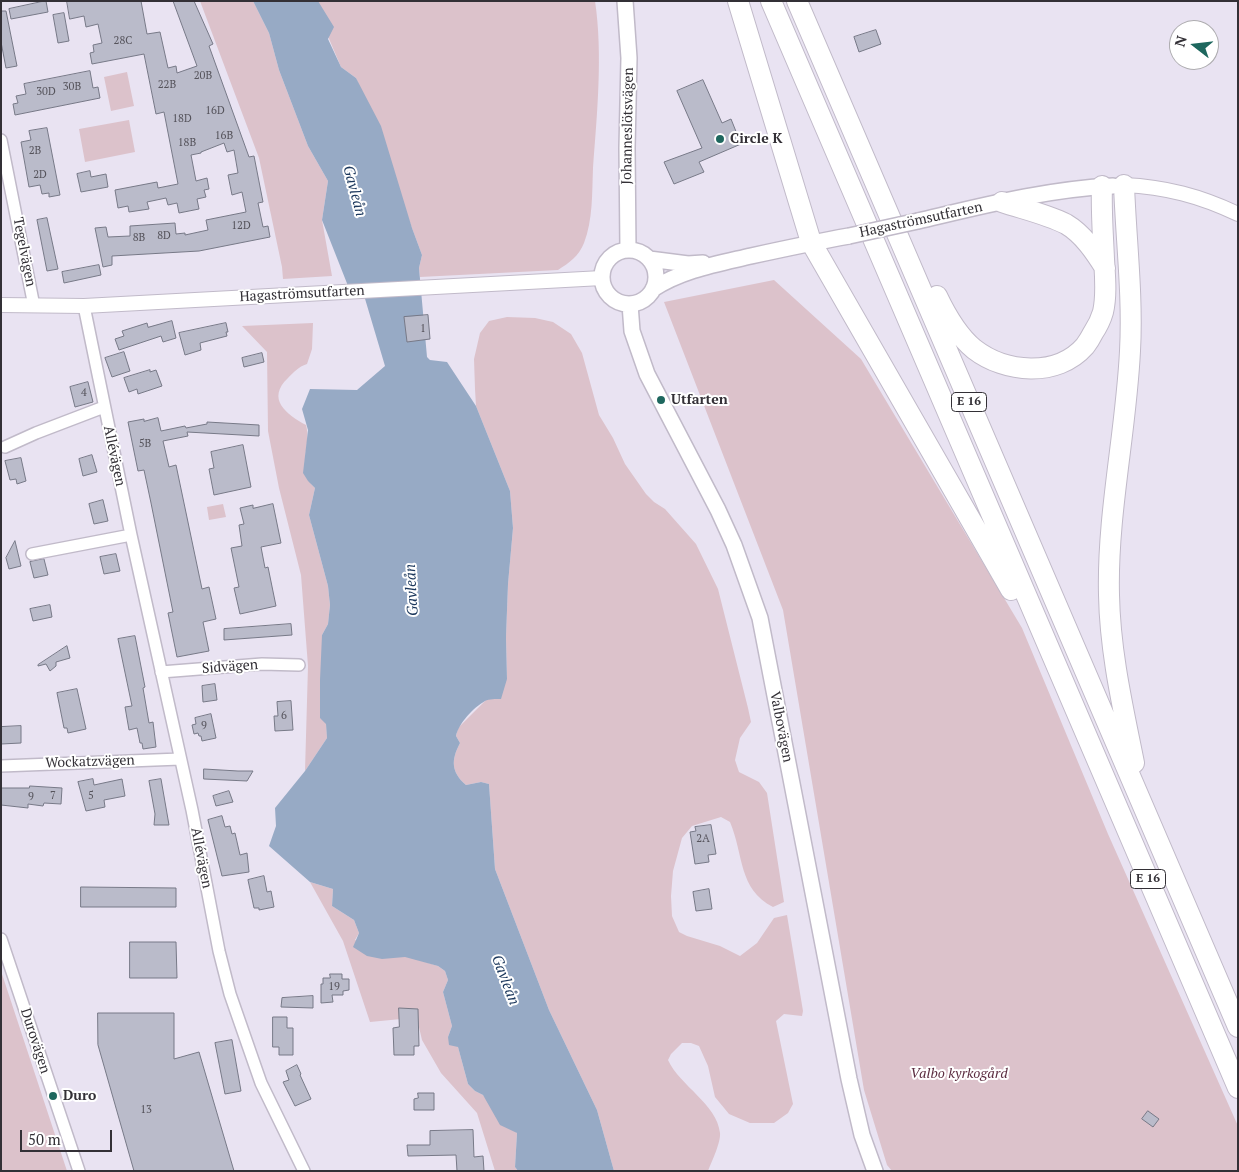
<!DOCTYPE html>
<meta charset="utf-8">
<style>
body{margin:0}
#map{position:relative;width:1239px;height:1172px;overflow:hidden;background:#e9e3f2;font-family:"PT Serif",serif}
canvas{display:block}
.frame{position:absolute;inset:0;border:2px solid #333036;pointer-events:none}
.north{position:absolute;left:1169px;top:20px;width:50px;height:50px;box-sizing:border-box;background:#fff;border:1px solid #adacaf;border-radius:50%;rotate:286deg;font-size:14px;font-weight:700;line-height:20px;text-align:center;color:#333036}
.north::after{content:'';display:block;margin:auto;width:18px;height:22px;background:#1e675e;clip-path:polygon(50% 0,100% 100%,50% 72%,0 100%)}
.scale{position:absolute;left:20px;top:1130px;width:92px;height:22px;box-sizing:border-box;border:2px solid #333036;border-top:0;padding-left:6px;font-size:15px;line-height:18px;white-space:nowrap;color:#333036;-webkit-text-stroke:4px #fff;paint-order:stroke}
</style>
<div id="map">
<canvas width="1239" height="1172"></canvas>
<div class="frame"></div>
<div class="north">N</div>
<div class="scale">50 m</div>
</div>
<script>
const ctx = document.querySelector('canvas').getContext('2d');
ctx.lineJoin = 'round';
function paint(path, color) { ctx.fillStyle = color; ctx.fill(path, 'evenodd'); }
function stroke(path, color, width, dash) { ctx.strokeStyle = color; ctx.lineWidth = width; ctx.lineCap = dash ? 'butt' : 'round'; ctx.setLineDash(dash || []); ctx.stroke(path); }
function drawText(font, color, halo, rows, align = 'center') {
  ctx.font = font + ' "PT Serif",serif'; ctx.lineWidth = 4; ctx.setLineDash([]); ctx.textBaseline = 'middle'; ctx.strokeStyle = halo; ctx.fillStyle = color; for (const [text, x, y, turn = 0] of rows) {
    ctx.save(); ctx.translate(x, y); ctx.rotate((+turn || 0) * Math.PI / 180); ctx.textAlign = isNaN(turn) ? turn : align; if (halo) ctx.strokeText(text, 0, 0); ctx.fillText(text, 0, 0); ctx.restore();
  }
}
paint(new Path2D(`
 M200 1H253L269 33 279 70 308 146 328 181 322 220 332 276 283 279 282 267 259 158Z
 M313 1H595C603 54 597 115 593 168 592 193 593 220 584 243 579 256 569 263 558 270L420 277 419 268 422 255 356 78 341 67Z
 M127 72 134 106 111 111 104 77Z
 M129 120 135 152 85 162 79 129Z
 M774 280 861 359 1022 628 1108 834 1238 1126V1171H892L887 1165 864 1090 783 610 664 302Z
 M507 317 535 318 553 322 571 334 582 353 599 415 613 438 625 464 646 494 654 502 665 509 696 544 718 589 748 708 751 722 740 738 735 760 739 772 759 782 767 793 784 902 773 907C738 889 744 855 730 822L721 817 692 826 682 838 673 871 671 896 672 916 679 932 687 936 720 946 740 956 757 943 774 918 787 915 803 1011 802 1016 784 1014 776 1021 793 1104 788 1113 774 1123H750L729 1114 715 1097 708 1066 699 1046 691 1043H682L671 1054 668 1060C680 1086 717 1104 720 1133 721 1142 712 1161 708 1171H614L597 1110 549 1010 495 869 489 784 481 782 466 785C451 772 451 760 460 743L456 736 458 728 507 679 506 637 508 584 513 528 510 491 476 406 475 389 474 359 480 333 489 321Z
 M313 323 312 349 307 364C298 367 294 372 288 378 266 399 286 414 306 425 312 447 295 469 315 488L309 515 328 586 330 605 328 624 322 635 327 738 305 771 308 666 301 575 279 488 268 431 267 352 242 326Z
 M223 504 226 517 209 520 207 507Z
 M310 882 333 889 332 906 354 920 359 933 355 940 438 966 445 971 448 980 443 992 452 1026 448 1037 458 1047 468 1084 475 1091 483 1095 517 1133 515 1167 518 1171H495L477 1113 441 1073 422 1040 418 1023 401 1019 370 1022 343 941Z
 M1 971 67 1171H1Z`), '#dcc2cb');
paint(new Path2D(`
 M253 1H318L334 27 328 39 341 67 356 78 381 126 412 228 422 255 419 268 427 357 430 360 447 362 476 406 510 491 513 528 508 584 506 637 507 679 501 699C496 699 489 699 485 701 473 708 459 723 456 736L460 743C451 760 451 772 466 785L481 782 489 784 495 869 549 1010 597 1110 614 1171H518L515 1167 517 1133 500 1125 483 1095 475 1091 468 1084 458 1047 449 1045 448 1037 452 1026 443 992 448 980 445 971 438 966 405 957 382 959 367 956 353 947 359 933 354 920 332 906 333 889 310 882 269 846 276 826 275 808 305 771 327 738 326 724 320 718V680L322 635 328 624 330 605 328 586 309 515 315 488 308 481 303 473 308 430 302 409 310 389 357 390 385 366 363 292 350 291 322 220 328 181 308 146 279 70 269 33Z`), '#97aac5');
const building = new Path2D(`
 M46 1 48 12 11 19 9 9Z
 M67 1H141L147 34 160 32 168 68 176 66 177 73 197 66 173 1H194L213 44 209 46 249 157 254 156 263 202 258 203 263 227 268 226 270 237 199 251 112 256V265L103 267 95 228 106 227 108 237 130 236V226L175 223 176 234 185 233V235L208 230 206 220 246 212 242 192 232 195 228 175 238 173 234 150 227 152 224 143 201 152V153L191 155 196 181 207 178 209 189 204 190 206 197 197 199 199 209 179 213 177 203 168 205 166 198 147 202 149 209 129 212 128 206 118 208 115 190 157 182 158 188 178 184 164 112 156 114 144 54 92 64 90 53 94 52 93 45 102 43 98 24 86 27 84 16 70 19Z
 M1 11H6L17 66 6 68 1 42Z
 M64 13 69 41 58 43 53 15Z
 M876 30 881 44 859 52 854 37Z
 M90 71 93 88 98 87 100 98 15 115 13 104 18 103 16 96 26 94 24 84Z
 M703 80 722 123 731 119 741 144 699 162 704 172 674 184 664 162 702 148 677 91Z
 M47 128 60 195 49 197V193L42 194 40 185 29 187 21 142 31 140 29 131Z
 M90 171 91 177 106 174 108 187 81 192 77 174Z
 M47 218 58 269 47 271 37 220Z
 M99 265 101 275 64 283 62 272Z
 M428 315 430 339 407 342 404 317Z
 M172 321 176 338 163 342 161 336 119 350 115 339 124 336 122 331 147 323 148 327Z
 M226 323 228 332H226L227 336 200 343 201 350 185 355 179 333Z
 M124 352 130 371 112 377 105 358Z
 M262 353 264 362 244 367 242 358Z
 M150 370V372L156 370 162 386 138 394 137 389 129 392 124 378Z
 M88 382 93 402 75 407 70 387Z
 M158 418 161 431 185 426 186 428 207 424V422L259 425V436L187 432 188 436 163 441 169 467 176 465 202 589 209 587 216 619 203 622 209 651 177 657 168 613 173 612 151 503 144 470 138 471 128 422 144 419V421Z
 M243 445 251 487 214 495 209 469 214 468 211 452Z
 M92 455 97 472 83 476 79 459Z
 M21 458 26 481 17 484 16 479 10 480 5 461Z
 M103 500 108 521 94 524 89 504Z
 M273 504 281 543 261 547 265 568 268 567 276 606 240 614 234 588 239 587 231 548 242 546 239 525 244 524 240 508 253 505V508Z
 M15 541 21 566 9 569 6 558Z
 M116 554 120 571 104 574 100 557Z
 M44 559 48 575 34 578 30 562Z
 M50 605 52 617 33 621 30 609Z
 M291 624 292 635 224 640V629Z
 M135 636 145 687 143 688 149 723 153 722 156 747 143 749 142 743H140L137 728 129 730 125 707 132 706 118 639Z
 M67 646 70 658 56 662V666L50 671 46 664 38 666V665Z
 M215 684 217 700 203 702 202 686Z
 M77 689 86 729 68 733 67 728H64L57 693Z
 M291 701 293 730 275 731 274 716H278L277 702Z
 M211 714 216 738 202 741 201 736H199L198 733 194 734 192 725 196 724 195 718Z
 M21 726V743L1 744V727Z
 M204 769 238 771H253L247 781 204 779Z
 M93 779 94 785 122 779 125 796 104 800 105 807 86 811 78 782Z
 M161 779 169 825H154L155 814 149 781Z
 M30 786 62 788 61 804 44 803 43 806 28 804V808L1 805V788H29Z
 M229 791 233 802 216 806 213 796Z
 M222 816 225 827 230 826 232 834 235 833 240 855 247 853 249 872 222 876 208 820Z
 M711 825 716 854 708 855 709 862 695 864 690 832 696 831 695 827Z
 M264 876 267 892 271 891 274 907 259 910V908H254L248 880Z
 M81 887 176 888V907H81Z
 M709 889 712 909 696 911 693 892Z
 M130 942H176L177 978H130Z
 M330 974H342V979H349V990L343 991V995H332L333 1002 321 1003V984H323V978H330Z
 M313 996V1008L281 1007 282 998Z
 M399 1008 418 1009 419 1046H414V1055H394L393 1028 399 1027Z
 M98 1013H174V1059L199 1052 234 1171H134L98 1045Z
 M273 1017H287V1028H293V1055H279V1047H273Z
 M232 1040 241 1091 225 1094 215 1043Z
 M297 1065 301 1074 300 1075 311 1099 295 1106 283 1082 289 1080 286 1071Z
 M418 1093H434V1110H414V1099L418 1098Z
 M1148 1111 1159 1119 1153 1127 1142 1119Z
 M473 1130 474 1157 483 1156 484 1171H457L456 1155 408 1156 407 1145H430V1131Z`);
paint(building, '#babbca');
stroke(building, '#777987', 1);
const minor = new Path2D(`
 M1 140 34 306
 M84 306 131 535 192 810 219 951 230 994 261 1083 304 1171
 M5 447 36 433 104 407
 M32 554 131 535
 M161 672 262 664 299 665
 M1 766 180 759
 M1 939 79 1171`);
const tertiary = new Path2D(`
 M1124 185C1166 187 1200 196 1238 214
 M1 305 84 306 602 278`);
const secondary = new Path2D(`
 M625 1 629 58 627 148 628 250
 M918 221C982 206 1047 189 1113 186
 M602 277a27 27 0 1 1 54 0a27 27 0 1 1-54 0Z
 M649 259 688 264 703 263
 M653 289C682 270 717 264 751 256 783 249 816 242 849 236
 M630 304 632 331 647 374 718 510 734 545 760 618 849 1079 862 1135 875 1171`);
const motorway = new Path2D(`
 M738 1 811 242 1011 590
 M771 1 1238 1088
 M797 1 1238 1027
 M1124 185C1126 240 1133 296 1130 351 1126 433 1107 514 1109 595 1110 652 1123 708 1134 763
 M1002 202C1023 209 1046 214 1066 224 1083 234 1095 252 1105 268
 M937 296C946 315 957 335 974 349 1005 373 1057 378 1085 346 1088 342 1091 337 1093 333 1097 327 1101 319 1103 312 1107 295 1105 276 1104 259 1103 235 1101 210 1102 186`);
stroke(minor, '#c1bac9', 14);
stroke(tertiary, '#c1bac9', 16);
stroke(secondary, '#c1bac9', 18);
stroke(motorway, '#c1bac9', 22);
stroke(minor, '#fff', 11);
stroke(tertiary, '#fff', 14);
stroke(secondary, '#fff', 15);
stroke(motorway, '#fff', 20);
const secondaryBridge = new Path2D(`
 M849 236 918 221`);
stroke(secondaryBridge, '#c1bac9', 18, []);
stroke(secondaryBridge, '#fff', 15);
for (const [x, y, r, color] of [
 [720,139,5,"#1e675e"],
 [661,400,5,"#1e675e"],
 [53,1096,5,"#1e675e"]
]) { const dot = new Path2D(); dot.arc(x, y, r, 0, 2 * Math.PI); ctx.fillStyle = color; ctx.fill(dot); stroke(dot, '#fff', 2); }
drawText('11px', '#55535b', null, [
 ["28C",123,41],
 ["20B",203,76],
 ["22B",167,85],
 ["30B",72,87],
 ["30D",46,92],
 ["16D",215,111],
 ["18D",182,119],
 ["16B",224,136],
 ["18B",187,143],
 ["2B",35,151],
 ["2D",40,175],
 ["12D",241,226],
 ["8D",164,236],
 ["8B",139,238],
 ["1",423,329],
 ["4",84,393],
 ["5B",145,444],
 ["6",284,716],
 ["9",204,726],
 ["7",53,796],
 ["5",91,796],
 ["9",31,797],
 ["2A",703,839],
 ["19",334,987],
 ["13",146,1110]
]);
for (const [x, y, w] of [
 [969,402,35],
 [1148,879,35]
]) { const box = new Path2D(); box.roundRect(x - w / 2, y - 9.5, w, 19, 4); ctx.fillStyle = '#fff'; ctx.fill(box); stroke(box, '#333036', 1); }
drawText('bold 12px', '#333036', null, [
 ["E 16",969,402],
 ["E 16",1148,879]
]);
drawText('14px', '#333036', '#fff', [
 ["Johanneslötsvägen",628,126,-89],
 ["Hagaströmsutfarten",921,220,-12],
 ["Tegelvägen",24,252,79],
 ["Hagaströmsutfarten",302,294,-3],
 ["Allévägen",114,456,78],
 ["Sidvägen",230,667,-4],
 ["Valbovägen",781,727,79],
 ["Wockatzvägen",90,762,-2],
 ["Allévägen",201,858,79],
 ["Durovägen",35,1041,72]
]);
drawText('bold 14px', '#333036', '#fff', [
 ["Circle K",730,139],
 ["Utfarten",671,400],
 ["Duro",63,1096]
], 'left');
drawText('italic 14px', '#5c2d41', '#fff', [
 ["Valbo kyrkogård",959,1074]
]);
drawText('italic 15px', '#1b375c', '#fff', [
 ["Gavleån",354,191,75],
 ["Gavleån",412,590,-93],
 ["Gavleån",505,980,69]
]);
</script>
